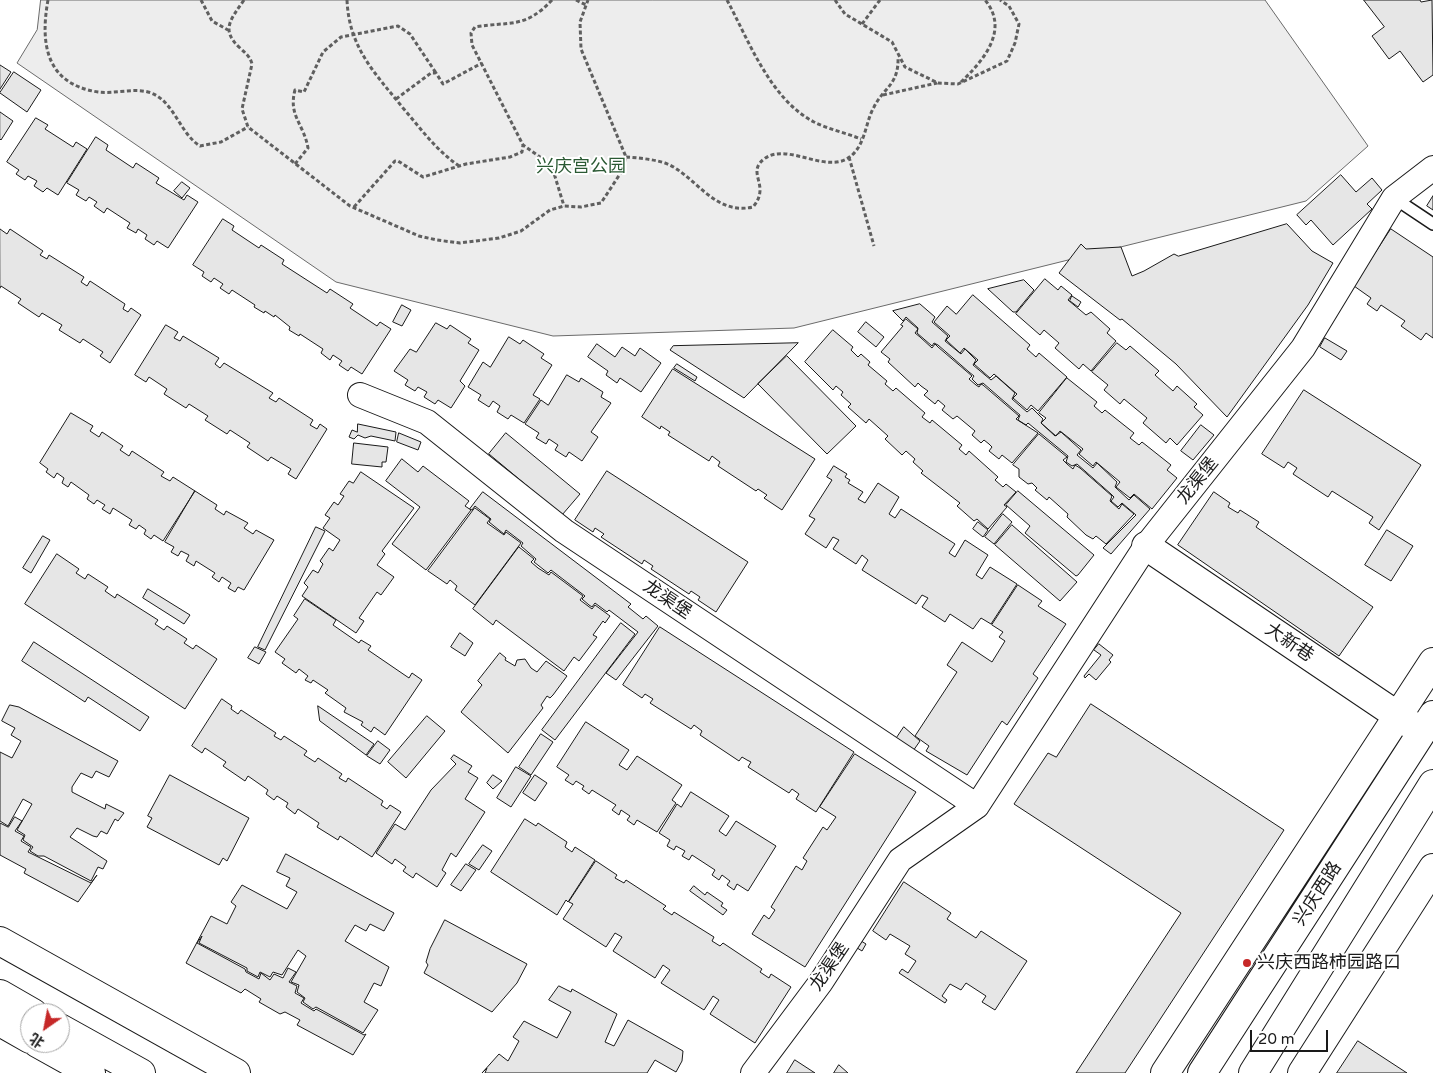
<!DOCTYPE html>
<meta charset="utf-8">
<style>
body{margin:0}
#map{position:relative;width:1433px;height:1073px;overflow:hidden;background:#fff;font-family:"Varela Round","Noto Sans SC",sans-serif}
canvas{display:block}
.north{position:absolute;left:20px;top:1003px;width:50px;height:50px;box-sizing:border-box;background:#fff;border:1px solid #a3a3a3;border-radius:50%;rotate:213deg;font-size:14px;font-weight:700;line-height:20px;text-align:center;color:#1a1a1a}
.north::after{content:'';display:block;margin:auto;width:18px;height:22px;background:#c62828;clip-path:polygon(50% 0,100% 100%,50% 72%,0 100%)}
.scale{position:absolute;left:1250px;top:1030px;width:78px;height:22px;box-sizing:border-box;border:2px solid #1a1a1a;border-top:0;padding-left:6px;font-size:15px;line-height:18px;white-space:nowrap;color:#1a1a1a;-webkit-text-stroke:4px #fff;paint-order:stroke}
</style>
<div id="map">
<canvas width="1433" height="1073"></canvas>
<div class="north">北</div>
<div class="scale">20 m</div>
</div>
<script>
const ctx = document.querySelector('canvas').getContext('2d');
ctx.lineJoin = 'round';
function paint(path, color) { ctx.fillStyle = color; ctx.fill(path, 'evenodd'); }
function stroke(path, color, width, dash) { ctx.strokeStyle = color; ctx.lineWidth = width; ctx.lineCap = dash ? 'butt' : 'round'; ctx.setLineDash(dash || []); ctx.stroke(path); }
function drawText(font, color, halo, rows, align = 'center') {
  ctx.font = font + ' "Varela Round","Noto Sans SC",sans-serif'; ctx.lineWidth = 4; ctx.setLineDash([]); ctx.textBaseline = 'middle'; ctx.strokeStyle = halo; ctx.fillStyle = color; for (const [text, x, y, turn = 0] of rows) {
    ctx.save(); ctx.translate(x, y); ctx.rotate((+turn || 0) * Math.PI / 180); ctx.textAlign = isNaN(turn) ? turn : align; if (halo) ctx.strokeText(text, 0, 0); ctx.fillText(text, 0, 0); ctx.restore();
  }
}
const green = new Path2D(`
 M41 0H1265L1368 146 1306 201 794 328 553 336 336 282 17 63 37 30Z`);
paint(green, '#ededed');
stroke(green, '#6a6a6a', 1);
const building = new Path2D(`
 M1364 0H1420L1421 2 1432 0 1433 75 1423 82 1400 51 1389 59 1372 36 1384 27Z
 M0 65 11 72 0 89Z
 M14 72 41 90 27 112 0 93Z
 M0 112 13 121 1 140 0 139Z
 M36 118 48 125 45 129 73 147 76 142 87 149 58 195 47 188 43 192 34 186 37 181 28 176 25 180 16 174 19 170 7 162Z
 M96 137 108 145 106 150 133 168 136 163 159 178 156 183 184 200 187 195 198 202 168 248 157 241 154 245 145 239 147 235 138 229 136 233 127 228 130 223 107 208 104 213 94 206 97 202 89 197 86 201 76 195 79 190 67 183Z
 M1341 175 1356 192 1372 178 1382 190 1367 204 1372 209 1333 245 1311 220 1306 225 1297 215Z
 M182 182 190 188 182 198 174 191Z
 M1433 196V210L1427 206Z
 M223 219 234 226 232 230 259 248 261 245 284 260 282 264 327 293 330 289 353 304 350 308 377 326 380 322 391 329 362 374 351 367 348 371 339 365 342 361 333 355 330 360 321 353 323 349 300 334 299 336 289 330 290 327 275 315 274 317 265 311 264 313 254 307 255 305 232 290 229 294 220 288 223 284 214 278 211 282 202 276 204 272 193 265Z
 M1287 224 1312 251 1333 263 1308 305 1227 417 1176 364 1122 319 1120 320 1059 273 1081 244 1086 249 1121 247 1132 276 1144 271 1174 254 1178 256Z
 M0 229 7 234 10 229 43 251 40 255 47 259 49 255 84 277 81 282 87 286 90 281 125 304 123 309 128 312 131 308 141 315 110 363 100 356 103 352 83 339 80 343 59 330 62 325 42 313 39 317 18 303 21 299 1 286 0 288Z
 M1391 229 1433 257V338L1426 333 1421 340 1401 326 1405 321 1381 305 1377 311 1367 304 1371 298 1354 286Z
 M1045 279 1058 290 1061 286 1072 295 1068 300 1086 315 1091 312 1110 329 1107 333 1116 341 1091 371 1083 364 1079 369 1055 348 1059 343 1044 330 1040 335 1016 314Z
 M1024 280 1034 290 1016 312H1013L988 289Z
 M973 295 1030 345 1027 349 1036 357 1039 353 1067 377 1038 411 1031 405 1027 410 1013 398 1017 394 994 374 990 378 974 364 978 360 964 348 960 353 946 340 950 336 934 322 947 306 956 314Z
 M1072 296 1081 302 1078 307 1070 301Z
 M920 304 935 317 932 322 948 336 945 341 961 354 965 349 976 360 973 365 991 380 996 376 1015 393 1012 399 1027 412 1032 408 1043 419 1041 423 1055 436 1061 432 1081 450 1077 455 1093 468 1097 463 1117 482 1115 487 1129 500 1134 495 1150 509 1111 554 1103 548 1136 515 1122 503 1118 507 1111 501 1114 497 1111 494 1077 464 1072 466 1066 462 1068 456 1028 423 1026 425 1018 420 1020 415 1014 410 983 383 978 385 972 379 974 376 969 372 938 345 934 343 932 346 917 333 918 328 906 317 903 321 893 311Z
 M402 305 411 310 402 326 393 322Z
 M906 319 918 329 915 333 920 337 932 348 935 344 938 347 972 376 969 379 976 385 979 387 981 384 983 385 1019 416 1016 419 1038 433 1012 463 1002 455 999 459 989 451 992 447 989 444 984 440 981 443 972 435 975 431 957 416 953 419 942 410 945 406 938 400 935 404 924 395 928 391 921 386 918 383 915 387 888 362 890 359 881 352 903 326 901 325Z
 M866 322 884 337 876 347 858 332Z
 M436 323 447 329 450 325 471 339 468 343 479 350 460 381 465 386 451 408 438 400 435 404 424 397 427 392 418 387 415 391 405 385 408 380 394 371 410 349 416 352Z
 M166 325 178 332 174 338 180 341 183 336 219 358 215 364 220 368 224 363 273 393 269 398 276 402 279 398 313 420 310 425 317 429 320 424 327 429 296 479 288 474 291 469 271 457 268 461 247 447 250 443 230 430 227 434 205 420 208 416 189 404 186 408 164 394 167 389 149 377 146 382 135 375Z
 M833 330 853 347 851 350 858 357 861 354 870 362 868 365 887 381 885 384 893 391 896 388 925 413 922 417 930 423 932 420 962 445 959 449 966 455 969 451 998 477 995 480 1003 487 1006 484 1016 492 1004 505 1007 507 988 529 977 519 974 521 957 506 960 503 921 473 923 471 913 462 915 459 906 451 902 455 885 439 888 436 869 419 866 423 848 407 851 404 841 395 843 392 836 386 833 390 805 362Z
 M509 337 520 344 523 340 544 354 541 358 552 365 533 395 540 399 524 423 511 415 508 419 497 412 500 406 493 401 489 407 478 400 481 395 468 387 483 362 490 367Z
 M1325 338 1347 351 1341 360 1320 347Z
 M798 343 744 398 670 350 673 346Z
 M1117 343 1126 350 1130 346 1159 371 1155 375 1173 391 1177 386 1197 404 1194 407 1203 415 1177 445 1170 438 1166 443 1143 423 1147 418 1124 399 1120 404 1104 390 1108 385 1092 372Z
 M597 344 615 357 622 347 635 356 640 348 661 363 641 392 620 378 617 383 606 375 608 371 588 357Z
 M787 356 856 426 827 454 758 384Z
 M677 364 697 377 695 381 674 368Z
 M673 369 815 459 782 510 764 498 767 495 758 489 756 491 718 466 720 462 712 456 709 461 668 435 670 432 661 426 660 429 642 417Z
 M567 375 579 382 581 378 603 392 601 397 611 403 591 432 598 437 582 461 569 452 566 457 555 450 558 445 549 439 546 444 536 438 539 433 525 424 541 400 548 405Z
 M1067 378 1097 402 1094 406 1102 413 1105 410 1134 433 1130 438 1139 445 1142 442 1171 465 1167 470 1177 478 1152 509 1134 494 1130 498 1116 487 1120 482 1096 462 1093 466 1079 454 1083 449 1060 431 1056 436 1041 423 1046 418 1039 413Z
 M1304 390 1421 465 1379 530 1369 523 1373 517 1332 491 1328 497 1293 474 1297 468 1288 462 1284 468 1262 454Z
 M71 413 93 426 90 431 99 437 102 432 123 446 120 450 129 456 132 451 164 472 161 476 170 481 173 477 195 491 163 541 154 535 151 539 144 534 146 530 139 525 136 529 129 525 132 520 113 508 110 514 102 509 105 505 97 500 94 504 87 499 89 495 71 482 68 487 62 483 64 478 57 473 54 478 46 472 48 469 40 463Z
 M358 424 396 432 395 441 371 436 365 438 358 435 354 439 349 437 352 430 357 432Z
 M1201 425 1214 435 1193 460 1181 451Z
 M399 433 421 442 418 450 397 442Z
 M506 433 580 494 562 515 489 454Z
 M1039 434 1067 457 1063 460 1067 464 1073 469 1075 465 1080 468 1112 496 1110 501 1119 509 1122 504 1134 514 1106 544 1096 536 1093 539 1086 535 1067 517 1068 514 1049 497 1047 500 1035 490 1037 488 1032 483 1028 484 1019 477V469L1013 465Z
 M354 443 388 447 386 462H382V467L352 464Z
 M402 459 418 472 423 466 469 501 465 506 471 510 426 570 392 544 420 507 386 481Z
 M834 466 847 474 845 477 850 480 848 483 863 492 858 499 865 503 878 483 899 497 889 514 895 518 901 509 955 544 949 553 955 557 965 540 988 555 976 575 982 579 990 567 1017 584 991 624 981 618 973 629 950 614 945 622 922 607 928 598 922 595 916 604 862 570 868 560 862 555 856 564 833 549 839 540 833 537 826 548 805 534 815 519 809 516 832 480 827 477Z
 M607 471 748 562 716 612 698 600 700 597 691 591 689 594 651 569 653 566 644 560 642 564 601 537 604 534 595 528 593 532 575 520Z
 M361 472 414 508 382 551 385 554 377 565 394 577 381 595 377 592 359 618 364 621 356 633 302 596 308 587 304 583 313 570 318 573 323 564 320 561 329 548 333 551 340 540 323 528 330 518 325 515 334 502 338 505 344 496 340 494 349 481 353 483Z
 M195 491 217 505 215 509 224 515 226 511 248 523 244 528 253 534 256 530 274 540 244 590 238 587 235 592 228 588 231 583 222 577 219 582 212 577 215 573 196 561 194 566 186 561 189 555 181 551 178 556 171 552 174 547 165 542Z
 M1018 491 1094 555 1078 575 1076 576 1025 533 1030 526 1006 505Z
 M483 492 631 604 628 607 643 619 646 616 658 626 616 680 606 673 638 632 609 610 607 612 595 603 592 607 589 605 582 599 585 596 551 570 548 573 534 562 536 559 521 546 523 543 506 530 504 534 489 522 491 519 475 506 472 510 470 509Z
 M1214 492 1230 503 1228 507 1238 513 1240 510 1259 522 1256 527 1373 607 1339 656 1178 545Z
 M475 508 490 519 487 523 504 535 506 532 521 543 475 605 455 590 457 586 450 580 447 584 428 571Z
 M1003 514 1012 522 994 544 985 537Z
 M978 522 988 530 983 537 973 529Z
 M1012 525 1077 582 1060 601 995 545Z
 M316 527 325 531 265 650 258 647Z
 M1387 530 1413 546 1391 581 1365 565Z
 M43 536 50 540 31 573 23 568Z
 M519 547 534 559 531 562 538 568 549 575 551 572 583 596 580 600 592 609 595 605 610 616 605 623 603 621 593 635 597 637 579 661 574 657 564 671 496 620 493 625 473 609Z
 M57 554 79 569 76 573 85 579 88 574 108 587 105 591 115 598 117 594 158 620 155 624 164 630 167 626 187 639 184 643 193 649 196 645 217 659 185 709 25 604Z
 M1018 585 1042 601 1038 606 1066 624 1033 674 1038 678 1036 681 1007 725 1002 721 967 775 926 751 929 746 915 736 957 672 947 665 962 642 992 662 1005 641 999 637 1003 632 992 625Z
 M148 589 190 615 184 624 143 598Z
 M305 599 336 620 333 625 359 643 361 640 371 646 368 650 409 678 412 673 422 680 385 735 374 727 371 732 361 725 363 722 344 712 346 708 325 693 328 690 313 680 311 683 305 680 308 676 299 669 296 673 282 663 285 659 275 652 298 619 294 616Z
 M621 623 635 634 555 740 542 730Z
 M660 627 854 752 816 812 796 799 799 794 792 789 789 793 748 767 751 762 747 760 742 757 739 761 700 735 702 731 694 725 691 729 650 703 653 699 645 694 642 698 623 685Z
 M460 633 473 643 465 656 451 647Z
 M34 642 149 717 140 731 88 697 85 702 22 661Z
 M1099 644 1113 655 1109 660 1111 662 1096 680 1089 674 1085 678 1084 676 1101 655 1094 650Z
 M255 647 266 652 259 664 248 658Z
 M500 653 506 658 505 660 515 666 517 660 525 659 531 668 537 672 546 661 567 676 553 695 550 698 547 696 541 705 543 708 508 753 461 712 482 685 478 681Z
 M222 699 232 706 231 709 238 714 241 710 276 733 274 736 281 740 284 736 307 751 304 755 315 762 318 758 342 774 339 778 346 782 348 778 383 801 381 805 387 809 390 805 401 812 372 857 340 836 338 840 317 827 319 823 298 809 295 814 286 807 288 803 277 796 274 800 266 794 268 790 248 776 245 781 223 766 226 762 205 748 202 753 192 746Z
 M1091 704 1284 830 1125 1073H1076L1181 913 1014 804 1048 753 1056 757Z
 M10 705 19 707 118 761 109 777 96 771 92 778 81 773 72 787V792L105 809 106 804 124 813 118 821 115 819 107 834 101 831 97 837 93 836 77 828 70 837 107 861 103 869 98 867 91 881 44 856H38L30 851 33 847 23 840 25 835 17 830 32 804 23 799 8 826 0 821V752L12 758 21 741 11 735 15 728 2 721Z
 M318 706 374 744 366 755 320 721Z
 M427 716 445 731 406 778 388 762Z
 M586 722 629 750 619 765 627 770 637 756 682 785 672 800 676 803 657 832 637 820 634 825 627 820 630 816 621 810 619 815 612 810 616 805 592 790 589 794 582 789 584 786 576 781 573 785 565 780 569 775 557 767Z
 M904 727 920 741 913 751 896 739Z
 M541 734 553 742 531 775 519 767Z
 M378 741 390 750 380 764 367 756Z
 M855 754 916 792 805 967 752 934 764 915 769 919 775 910 771 907 796 866 802 870 807 861 803 858 823 827 827 830 836 817 820 807Z
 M454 755 472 766 468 772 478 778 465 799 485 812 456 857 451 853 442 870 446 873 437 887 416 873 413 878 403 871 406 867 395 859 392 864 376 853 395 824 405 830 431 790 456 764 451 759Z
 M516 767 531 776 511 807 497 798Z
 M170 775 249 818 227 861 223 858 219 865 147 827 152 818 148 816Z
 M493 775 502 781 493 789 487 783Z
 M535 775 547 783 535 801 523 793Z
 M691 792 729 816 719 831 726 836 736 821 776 846 748 891 737 884 734 890 727 885 730 881 722 875 719 880 712 875 715 870 692 855 689 860 682 856 685 851 676 846 674 850 667 846 670 840 659 833 677 804 681 807Z
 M15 817 22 821 15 831 24 836 21 841 31 847 28 852 91 883 97 875 78 902 24 873 26 869 0 855V823L8 827Z
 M525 819 536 826 538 823 567 842 565 847 572 852 575 847 595 860 568 902 566 900 557 915 491 872Z
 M483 845 492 851 479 870 469 864Z
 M286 854 394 913 384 931 370 924 366 931 355 925 345 941 389 967 381 986 374 983 364 1002 378 1010 363 1033 316 1007 313 1009 303 1002 305 998 297 992 299 985 291 982 306 956 298 950 282 975 273 972 270 977 260 972 258 977 247 971V968L199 943 202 936 197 943 245 969 246 972 259 979 261 973 270 980 274 974 283 978 288 968 296 972 289 982 297 986 295 993 304 998 301 1003 314 1011 316 1009 364 1035 366 1034 353 1055 297 1025 300 1020 285 1012 280 1014 259 1002 261 999 245 989 241 993 186 963 211 916 227 924 236 906 231 902 242 885 287 909 297 892 286 886 290 878 277 872Z
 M596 861 617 875 615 878 624 883 626 880 666 906 663 909 672 915 674 912 714 937 712 941 720 946 723 943 762 969 760 972 769 978 771 974 791 987 755 1043 710 1014 719 1000 713 996 704 1010 661 983 670 970 663 965 655 978 613 951 622 937 615 933 606 947 563 919 573 904 569 902Z
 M466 864 476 870 461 891 451 885Z
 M904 882 951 913 947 919 976 938 981 931 1027 961 995 1010 982 1002 986 996 966 983 961 990 950 984 942 996 947 1000 945 1003 899 973 902 969 908 973 916 961 905 954 910 946 890 934 886 940 873 931Z
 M694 886 705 895 707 892 723 903 721 906 727 910 723 915 690 891Z
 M445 920 527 964 517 983 492 1012 424 973 428 965 426 962 430 949Z
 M858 939 866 944 862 951 854 946Z
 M559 986 571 992 572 989 617 1014 605 1042 614 1046 628 1020 683 1051 682 1061 676 1072 655 1060 647 1073H485L487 1068 482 1073 499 1054 508 1061 519 1041 513 1037 524 1021 557 1038 571 1012 549 1000Z
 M1358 1041 1407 1073H1337Z
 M795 1060 815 1073H787Z
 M839 1065 848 1073H834Z`);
paint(building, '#e6e6e6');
stroke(building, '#1a1a1a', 1);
const lane = new Path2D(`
 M1394 198 1433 224`);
const street = new Path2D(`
 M360 395 427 422 564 531 977 806
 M753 1073 821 982 900 860 977 806 1146 546 1303 348 1394 198 1433 168`);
const secondary = new Path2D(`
 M1146 546 1413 726
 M0 941 236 1073
 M0 994 33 1013
 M0 1022 30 1039
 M60 1028 141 1073
 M37 1043 91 1073
 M1165 1073 1433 662
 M1202 1073 1433 715
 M1253 1073 1433 784
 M1302 1073 1433 868`);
stroke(lane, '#1a1a1a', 14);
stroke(street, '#1a1a1a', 26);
stroke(secondary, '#1a1a1a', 30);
stroke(new Path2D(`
 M48 0C40 44 46 84 98 92 114 94 133 88 148 92 174 99 179 133 200 146L221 142 248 127
 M201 0 212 21 228 30
 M244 0C231 19 220 30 240 48 246 54 250 56 252 64L242 109 248 127 350 206 419 236 437 240 460 243 499 238 521 231 550 210 564 206 581 207 601 203 622 171 626 157 581 49 580 22 588 0
 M347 0C349 48 375 73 403 108 421 129 436 150 459 166
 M552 0C525 29 510 21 475 27L471 33 472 45 523 145 540 157 553 170 564 206
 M576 0 586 5
 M727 0C749 41 770 99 814 122 828 129 846 133 861 139
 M835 0 845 14 892 42 905 67 938 83 958 84 1007 61 1015 43 1019 24 1009 6 1000 0
 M862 24 880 0
 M961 82C983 61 1010 30 985 0
 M883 95 937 83
 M396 99 431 73H436L443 84 482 63
 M626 157C639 158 652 159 665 163 695 174 713 216 753 207 757 202 760 197 760 190 760 178 751 169 764 159 788 140 832 180 855 152 866 139 866 121 874 107 884 87 899 85 898 57
 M849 157 874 246
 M295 164 308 148C304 124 288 116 295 90L304 92 323 52 341 37 398 26 410 34 436 73
 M354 207 395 161H398L423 177 466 164 510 157 522 152 523 145`), '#5f5f5f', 3, [4, 2.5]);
stroke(lane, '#fff', 11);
stroke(street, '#fff', 24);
stroke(secondary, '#fff', 28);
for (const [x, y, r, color] of [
 [1247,963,5,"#c62828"]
]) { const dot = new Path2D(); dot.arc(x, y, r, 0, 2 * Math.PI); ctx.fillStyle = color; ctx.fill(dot); stroke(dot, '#fff', 2); }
drawText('18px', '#2b5a34', '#fff', [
 ["兴庆宫公园",581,167]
]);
drawText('18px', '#1a1a1a', '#fff', [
 ["龙渠堡",1198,481,-51],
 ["龙渠堡",667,600,34],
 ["大新巷",1289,643,34],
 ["兴庆西路",1318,894,-57],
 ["龙渠堡",830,967,-56]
]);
drawText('18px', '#1a1a1a', '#fff', [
 ["兴庆西路柿园路口",1257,963]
], 'left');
</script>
